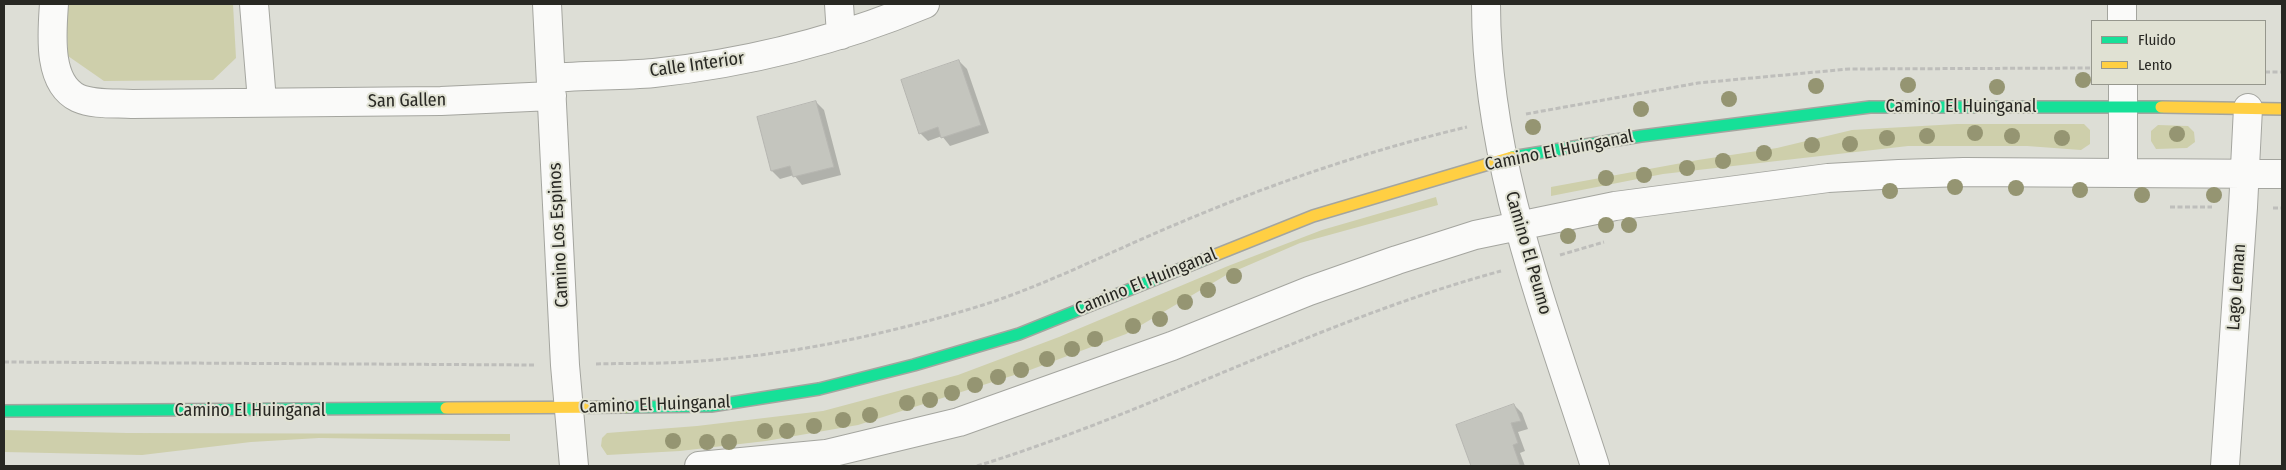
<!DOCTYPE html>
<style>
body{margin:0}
#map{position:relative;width:2286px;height:470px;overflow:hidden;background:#ddded6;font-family:"Fira Sans Condensed",sans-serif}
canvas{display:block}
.frame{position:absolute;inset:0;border:5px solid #282823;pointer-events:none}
.legend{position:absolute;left:2091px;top:20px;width:175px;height:65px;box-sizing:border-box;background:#e0e1d3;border:1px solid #96978d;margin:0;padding:6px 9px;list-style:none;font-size:15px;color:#282823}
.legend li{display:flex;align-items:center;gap:10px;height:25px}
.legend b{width:25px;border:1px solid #96978d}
</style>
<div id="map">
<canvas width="2286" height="470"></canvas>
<div class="frame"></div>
<ul class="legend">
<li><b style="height:6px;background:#16e098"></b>Fluido</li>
<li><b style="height:6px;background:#ffcf43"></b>Lento</li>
</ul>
</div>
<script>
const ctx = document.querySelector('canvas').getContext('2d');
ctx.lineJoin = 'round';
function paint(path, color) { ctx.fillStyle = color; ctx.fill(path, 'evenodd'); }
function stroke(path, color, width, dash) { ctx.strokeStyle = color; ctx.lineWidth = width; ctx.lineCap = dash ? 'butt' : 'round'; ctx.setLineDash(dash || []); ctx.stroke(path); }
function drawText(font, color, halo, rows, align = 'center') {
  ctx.font = font + ' "Fira Sans Condensed",sans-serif'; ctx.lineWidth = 4; ctx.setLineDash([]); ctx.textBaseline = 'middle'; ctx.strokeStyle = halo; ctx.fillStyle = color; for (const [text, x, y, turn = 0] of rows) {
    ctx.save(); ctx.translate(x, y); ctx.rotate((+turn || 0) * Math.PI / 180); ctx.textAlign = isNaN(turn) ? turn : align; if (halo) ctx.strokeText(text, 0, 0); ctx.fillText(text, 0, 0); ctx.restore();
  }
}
paint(new Path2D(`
 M66 4H233L236 58 213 80 104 81 68 56Z
 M1957 124H2084L2090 130V144L2081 150 2027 146H1908L1663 174 1551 196V187L1698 160 1777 148 1852 130Z
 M2158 125 2188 126 2194 132 2195 142 2187 148 2156 149 2151 141V131Z
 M1436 197 1438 205 1300 243 1228 274 1126 334 1030 370 858 425 766 441 680 451 607 455 601 446 602 438 607 433 697 426 823 411 958 375 1059 337 1228 266 1322 230Z
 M4 430 127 433 510 434V441L319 438 251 442 142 455 4 452Z`), '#cecfab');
paint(new Path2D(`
 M959 61 967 69 989 133 950 146 942 136 928 141 920 133Z
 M816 102 824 110 841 175 802 185 794 175 780 179 772 171Z
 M1514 405 1522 413 1528 429 1518 432 1525 451 1520 453 1525 466H1472L1457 426Z`), '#0003');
const building = new Path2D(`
 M959 60 981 125 941 138 938 127 919 134 901 80Z
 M816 101 834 167 793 177 790 166 771 171 757 117Z
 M1514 404 1521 421 1511 423 1518 443 1513 445 1520 465 1471 466 1456 425Z`);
paint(building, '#c4c5be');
stroke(building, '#b6b6b1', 1);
const street = new Path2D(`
 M54 4C52 33 47 83 78 98 94 105 115 103 132 104L441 101 552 96
 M254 4 262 101
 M547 4 565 365 574 466
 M839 4 841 35
 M1486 4C1486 164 1547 316 1595 466
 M2122 4V21
 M552 78C586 75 620 76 654 73 747 63 839 40 925 4
 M2123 84V173
 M699 466 826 454 959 422 1172 346 1309 291 1397 260 1475 235 1615 206 1828 178 1899 174 1964 172 2282 174
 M2225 466 2243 207 2248 108`);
const fast = new Path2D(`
 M1512 157 1641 136 1870 107H2161
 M626 407 711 406 819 389 914 365 1019 334 1208 258
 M4 411 446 408`);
const slow = new Path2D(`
 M2161 107 2282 109
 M1208 258 1313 216 1512 157
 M446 408 626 407`);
stroke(street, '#a4a59f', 30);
stroke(fast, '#a4a59f', 14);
stroke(slow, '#a4a59f', 14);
stroke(new Path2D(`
 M2265 72H2282
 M1526 114 1698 83 1849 69 2092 68
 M2170 207H2212
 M2273 208H2282
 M1560 255 1604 242
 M4 362 535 365
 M596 364C631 363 667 364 701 361 797 354 892 333 983 305 1048 284 1110 252 1172 226 1268 185 1366 151 1467 127
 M977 466C1155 411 1320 320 1501 271`), '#bebebb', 3, [5, 2.5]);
stroke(street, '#fafaf9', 28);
stroke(fast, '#16e098', 11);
stroke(slow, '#ffcf43', 11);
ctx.fillStyle = '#959572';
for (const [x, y] of [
 [2083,80],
 [1908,85],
 [1816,86],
 [1997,87],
 [1729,99],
 [1641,109],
 [1533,127],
 [1975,133],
 [2177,134],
 [1927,136],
 [2012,136],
 [1887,138],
 [2062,138],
 [1850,144],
 [1812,145],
 [1764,153],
 [1723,161],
 [1687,168],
 [1644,175],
 [1606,178],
 [1955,187],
 [2016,188],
 [2080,190],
 [1890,191],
 [2142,195],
 [2214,195],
 [1606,225],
 [1629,225],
 [1568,236],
 [1234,276],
 [1208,290],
 [1185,302],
 [1160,319],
 [1133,326],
 [1095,339],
 [1072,349],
 [1047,359],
 [1021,370],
 [998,377],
 [975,385],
 [952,393],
 [930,400],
 [907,403],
 [870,415],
 [843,420],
 [814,426],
 [765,431],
 [787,431],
 [673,441],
 [707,442],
 [729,442]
]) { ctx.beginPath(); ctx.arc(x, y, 8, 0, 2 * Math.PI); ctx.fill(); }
drawText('18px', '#282823', '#e0e1d3', [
 ["Calle Interior",697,65,-8],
 ["San Gallen",407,101,-1],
 ["Camino El Huinganal",1961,107],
 ["Camino El Huinganal",1559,151,-11],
 ["Camino Los Espinos",559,235,-93],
 ["Camino El Peumo",1528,253,74],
 ["Camino El Huinganal",1146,282,-22],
 ["Lago Leman",2237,287,-86],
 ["Camino El Huinganal",655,405,-2],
 ["Camino El Huinganal",250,411]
]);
</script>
